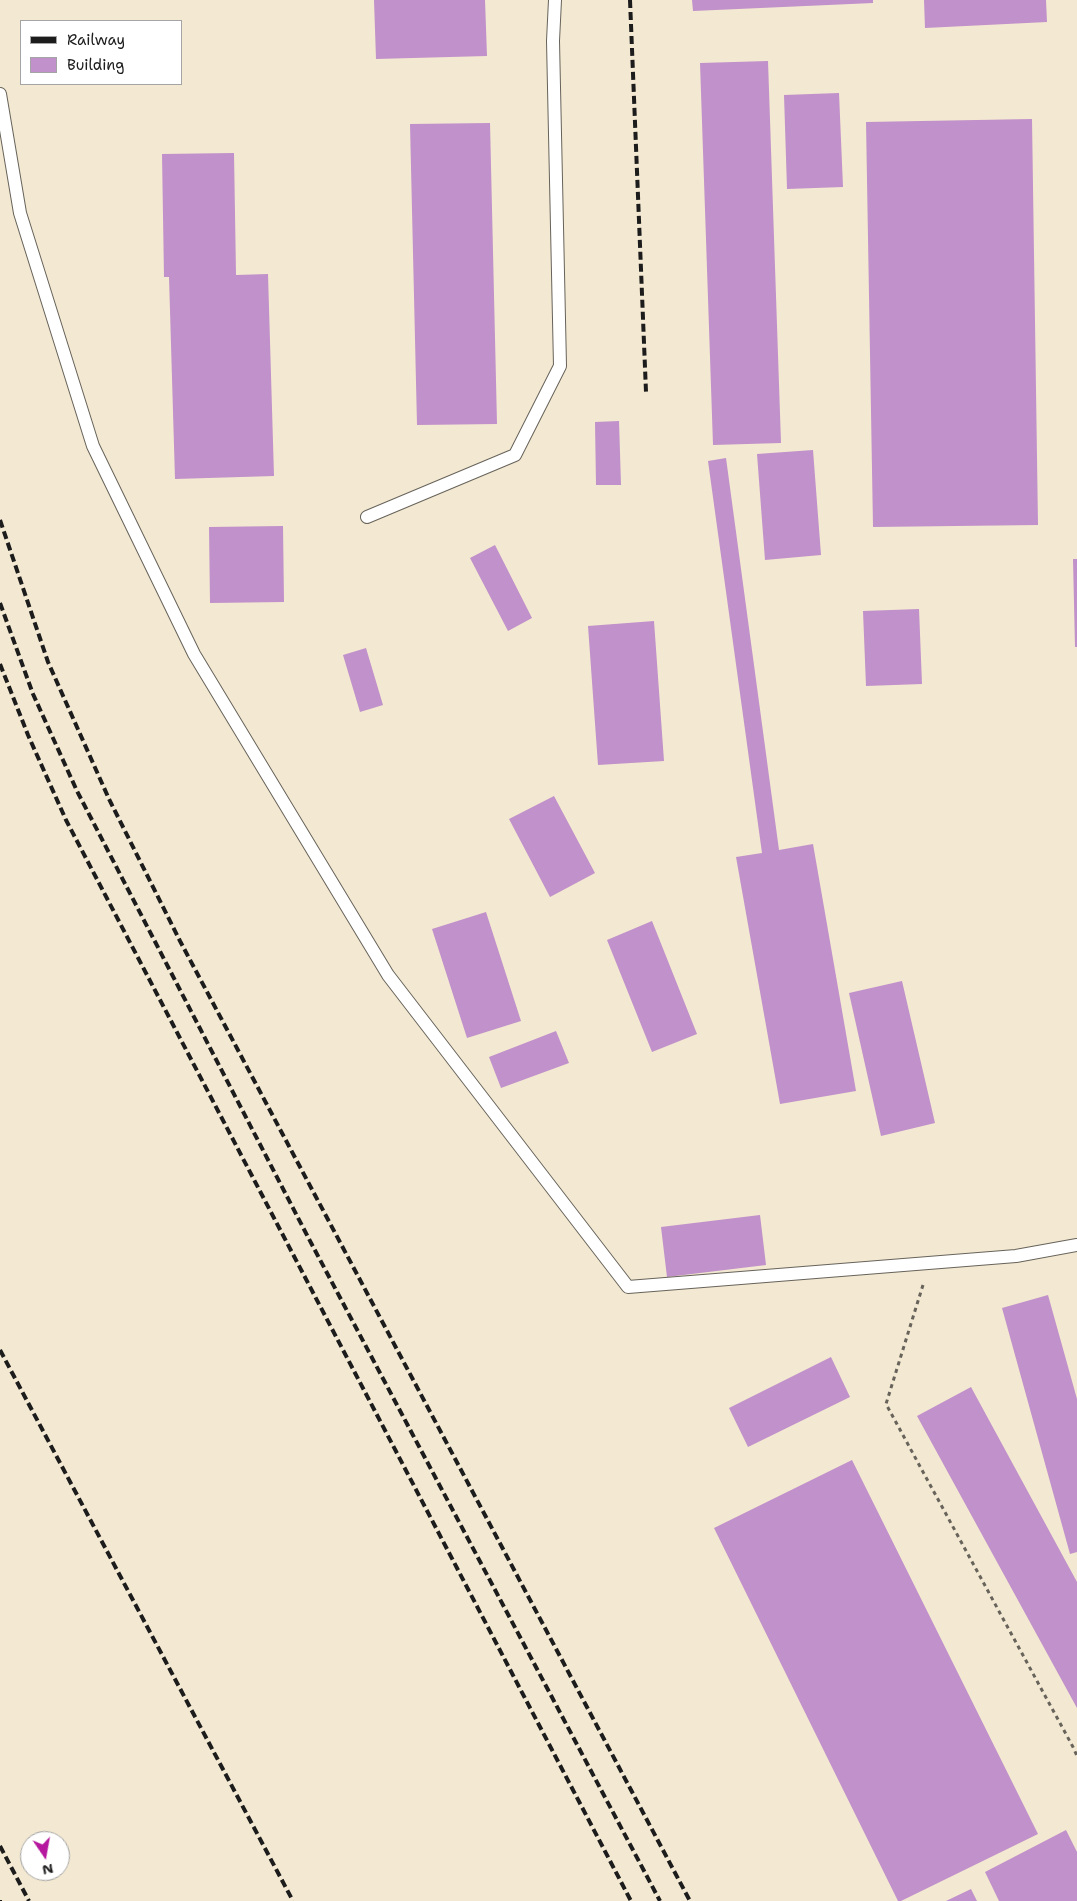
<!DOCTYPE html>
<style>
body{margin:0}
#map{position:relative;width:1077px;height:1901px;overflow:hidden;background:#f3e8d1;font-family:"Shantell Sans",sans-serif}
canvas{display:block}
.legend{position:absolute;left:20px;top:20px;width:162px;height:65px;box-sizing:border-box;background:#fff;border:1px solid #a4a4a4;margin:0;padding:6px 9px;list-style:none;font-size:15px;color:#1c1c1c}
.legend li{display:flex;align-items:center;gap:10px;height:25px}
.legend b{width:25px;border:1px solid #a4a4a4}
.north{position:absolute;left:20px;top:1831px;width:50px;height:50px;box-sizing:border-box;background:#fff;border:1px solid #a4a4a4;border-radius:50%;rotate:168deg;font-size:14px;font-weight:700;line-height:20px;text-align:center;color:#1c1c1c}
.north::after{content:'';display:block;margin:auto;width:18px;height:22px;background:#b5179e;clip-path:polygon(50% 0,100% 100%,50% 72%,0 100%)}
</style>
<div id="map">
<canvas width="1077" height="1901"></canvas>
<ul class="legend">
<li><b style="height:6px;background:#1c1c1c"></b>Railway</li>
<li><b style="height:14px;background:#c091ca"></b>Building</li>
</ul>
<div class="north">N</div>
</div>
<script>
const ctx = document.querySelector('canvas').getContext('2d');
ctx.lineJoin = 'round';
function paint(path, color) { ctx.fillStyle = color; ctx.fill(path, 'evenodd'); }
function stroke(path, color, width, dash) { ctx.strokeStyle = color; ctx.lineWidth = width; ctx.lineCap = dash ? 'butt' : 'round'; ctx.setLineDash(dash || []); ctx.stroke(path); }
paint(new Path2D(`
 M374 0H485L487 56 376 59Z
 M692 0H873V3L693 11Z
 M924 0H1046L1047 22 925 28Z
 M768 61 781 443 713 445 700 63Z
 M839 93 843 187 787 189 784 95Z
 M1032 119 1038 525 873 527 866 122Z
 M490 123 497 424 417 425 410 124Z
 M234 153 236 275 268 274 274 476 175 479 169 277H164L162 154Z
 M619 421 621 485H596L595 422Z
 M813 450 821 555 765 560 757 454Z
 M726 458 779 850 813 844 856 1091 780 1104 736 857 762 853 708 461Z
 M283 526 284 602 210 603 209 527Z
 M495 545 532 618 508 631 470 558Z
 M1073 559H1077V647H1075Z
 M919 609 922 684 866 686 863 611Z
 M654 621 664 761 598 765 588 626Z
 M366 648 383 705 360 712 343 655Z
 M554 796 595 873 550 897 509 819Z
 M486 912 521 1021 467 1038 432 929Z
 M652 921 697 1034 652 1052 607 940Z
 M902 981 935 1123 881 1136 849 993Z
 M556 1031 569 1063 501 1088 489 1057Z
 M760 1215 766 1265 667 1277 661 1227Z
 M1048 1295 1077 1399V1552L1070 1554 1002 1308Z
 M831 1357 850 1397 748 1447 729 1408Z
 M971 1387 1077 1582V1708L917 1416Z
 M852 1460 1038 1834 901 1901H898L714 1528Z
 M1066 1830 1077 1852V1901H999L985 1872Z
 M971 1889 977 1901H946Z`), '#c091ca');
const service = new Path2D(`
 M0 94 20 213 93 446 194 654 388 975 628 1287 1016 1256 1077 1245
 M367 517 515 455 560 366 553 41 555 0`);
stroke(service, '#67635b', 14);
stroke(new Path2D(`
 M923 1285 886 1404 1073 1747 1077 1756`), '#67635b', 3, [4, 4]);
stroke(service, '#fff', 12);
stroke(new Path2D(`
 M630 0 646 392
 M0 520 48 662 109 799 180 941 690 1901
 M0 603 33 694 77 791 309 1239 660 1901
 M0 664 28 735 66 820 631 1901
 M0 1350 293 1901
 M0 1846 29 1901
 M0 1900V1901`), '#1c1c1c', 4, [8, 4]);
</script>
